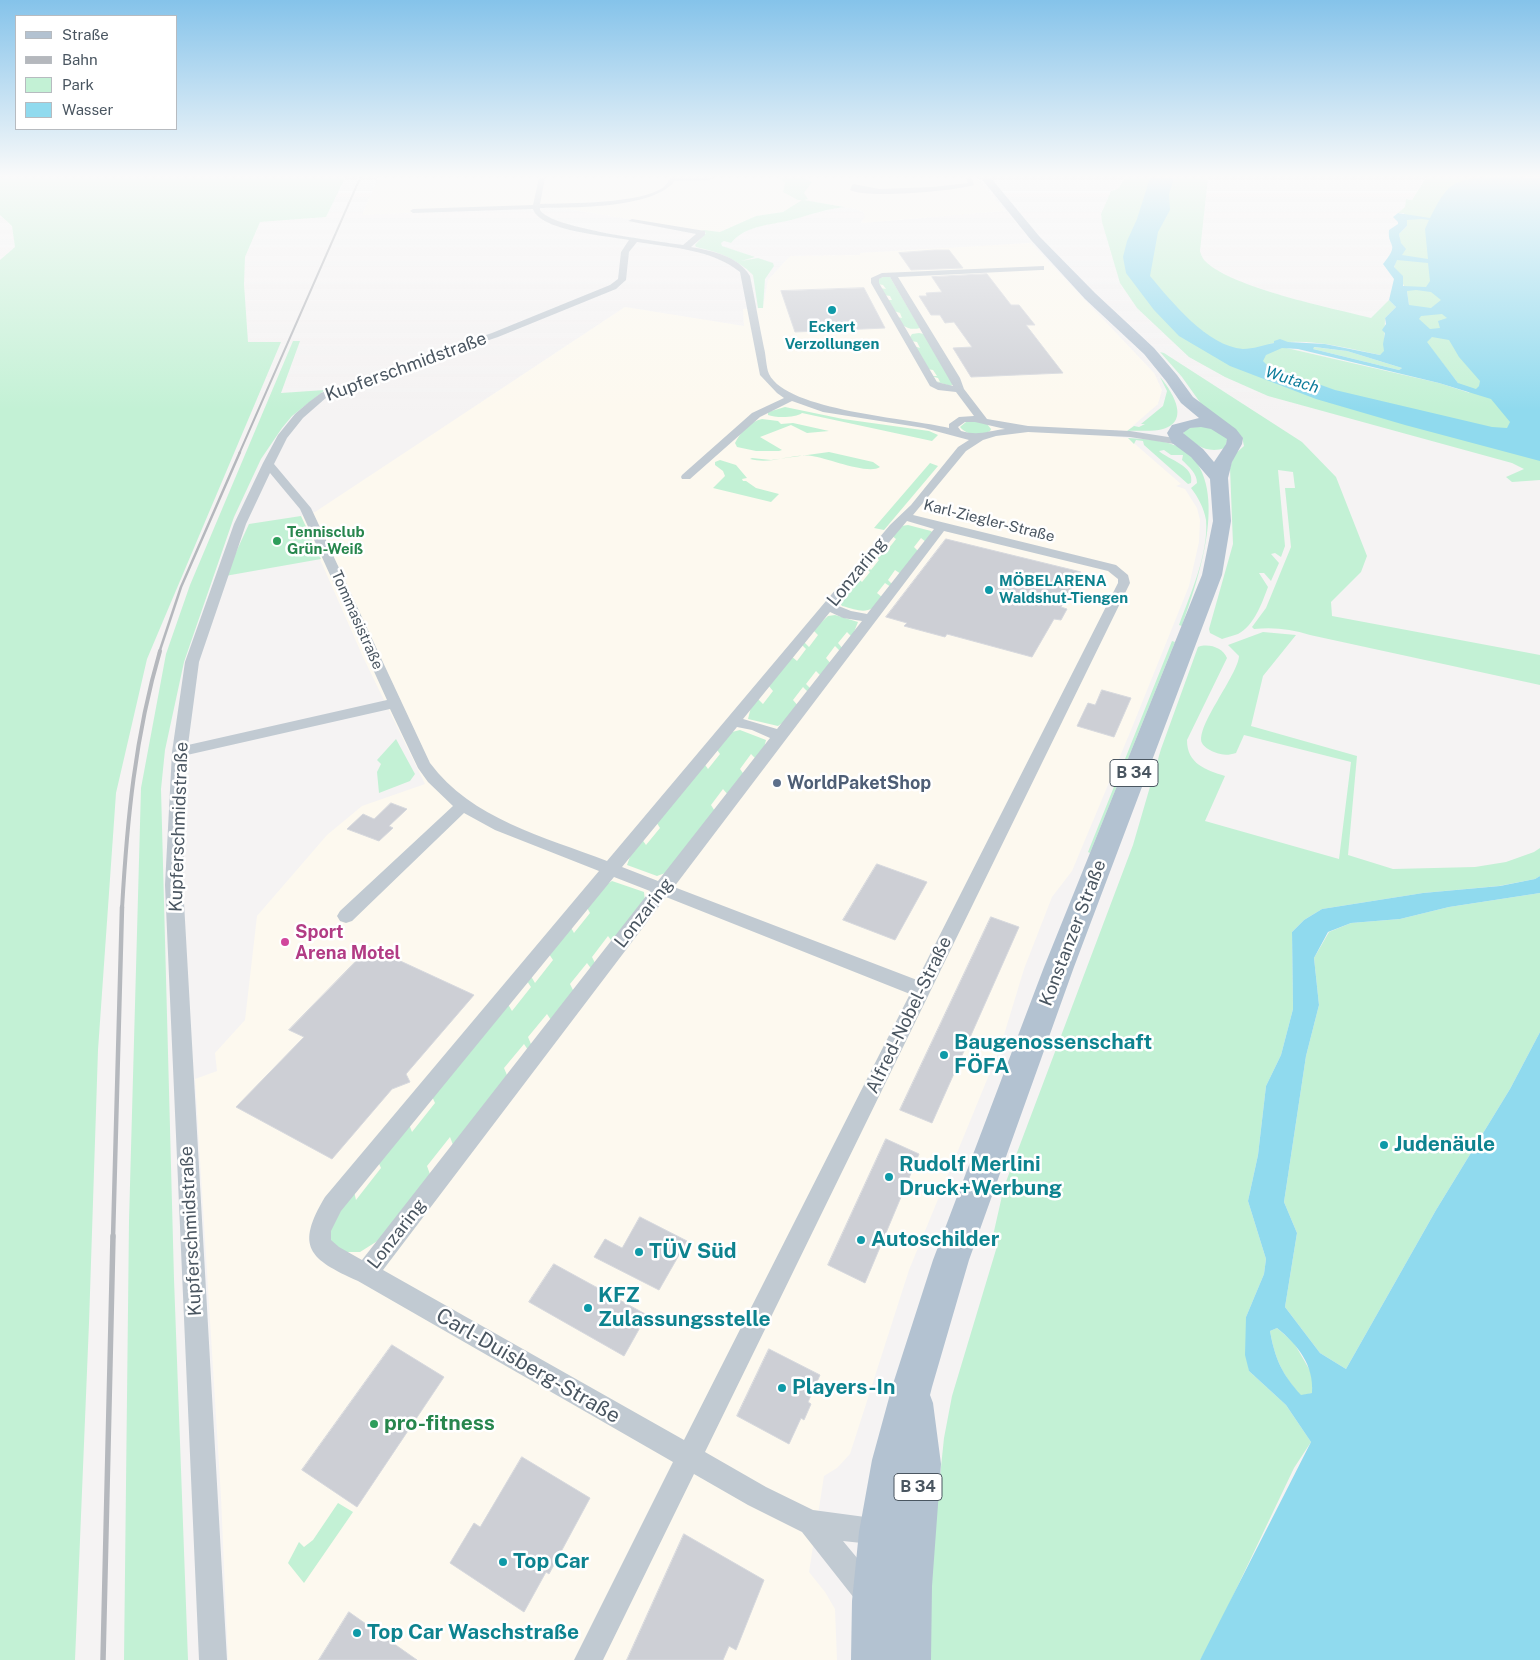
<!DOCTYPE html>
<meta charset="utf-8">
<style>
body{margin:0}
#map{position:relative;width:1540px;height:1660px;overflow:hidden;background:#f5f3f3;font-family:"Public Sans",sans-serif}
canvas{display:block}
.legend{position:absolute;left:15px;top:15px;width:162px;height:115px;box-sizing:border-box;background:#fff;border:1px solid #b7bbc0;margin:0;padding:6px 9px;list-style:none;font-size:15px;color:#4a5661}
.legend li{display:flex;align-items:center;gap:10px;height:25px}
.legend b{width:25px;border:1px solid #b7bbc0}
</style>
<div id="map">
<canvas width="1540" height="1660"></canvas>
<ul class="legend">
<li><b style="height:6px;background:#b3c2d1"></b>Straße</li>
<li><b style="height:6px;background:#b5b8bd"></b>Bahn</li>
<li><b style="height:14px;background:#c3f1d5"></b>Park</li>
<li><b style="height:14px;background:#90daee"></b>Wasser</li>
</ul>
</div>
<script>
const ctx = document.querySelector('canvas').getContext('2d');
ctx.lineJoin = 'round';
function paint(path, color) { ctx.fillStyle = color; ctx.fill(path, 'evenodd'); }
function stroke(path, color, width, dash) { ctx.strokeStyle = color; ctx.lineWidth = width; ctx.lineCap = dash ? 'butt' : 'round'; ctx.setLineDash(dash || []); ctx.stroke(path); }
function drawText(font, color, halo, rows, align = 'center') {
  ctx.font = font + ' "Public Sans",sans-serif'; ctx.lineWidth = 5; ctx.setLineDash([]); ctx.textBaseline = 'middle'; ctx.strokeStyle = halo; ctx.fillStyle = color; for (const [text, x, y, turn = 0] of rows) {
    ctx.save(); ctx.translate(x, y); ctx.rotate((+turn || 0) * Math.PI / 180); ctx.textAlign = isNaN(turn) ? turn : align; if (halo) ctx.strokeText(text, 0, 0); ctx.fillText(text, 0, 0); ctx.restore();
  }
}
paint(new Path2D(`
 M378 178H977L1005 211 861 223 865 216 863 212 856 209 803 200 783 212 756 216 720 232 702 231 556 207 362 215Z
 M1031 243 1154 373 1162 390 1158 404 1127 431 1106 430 1108 436 1128 438 1181 484 1176 486 1185 489 1197 508 1200 520 1199 542 1189 586 1131 730 1072 871 1052 897 1024 969 1000 1048 909 1270 850 1454 837 1468 824 1476 809 1572 825 1592 835 1609 837 1660H228L221 1497 195 1079 217 1071 215 1053 245 1020 257 916 327 835 362 806 425 784 363 657 301 516 315 512 625 307 744 326 743 309 763 308 768 280 790 256 860 255V253Z`), '#fdf9ef');
paint(new Path2D(`
 M0 178H345L326 217 260 222 245 257 244 284 248 342H281L147 659 116 793 98 1050 89 1323 75 1660H0V260L15 247 12 226 0 215Z
 M780 178H804L812 182 804 193 808 199 804 200 844 207C827 209 812 214 795 219 775 225 746 224 731 243L724 241 721 243 722 246 755 257 741 261 758 258 773 263 774 266 765 279 763 308H758L753 275C736 258 718 252 696 247L695 245 706 233 702 231 704 230 720 232 756 216 783 212 802 200H798L783 192 785 183Z
 M1125 178H1208L1200 251C1201 255 1203 259 1205 261 1232 288 1332 308 1371 318L1389 300 1396 307 1385 318 1384 352 1380 355C1344 347 1306 337 1269 344L1439 383 1470 393 1458 383 1426 342 1409 305 1407 291 1394 268 1396 260H1411L1402 255 1399 234 1407 226 1404 213H1398L1405 207 1406 199 1412 200 1426 178H1540V480L1512 482 1506 477 1524 469 1512 463 1268 396 1225 377 1189 357 1137 308 1120 283 1102 222 1101 214 1111 191 1118 189Z
 M886 276 890 277 920 328C908 331 902 326 897 317L902 318 900 313 894 311 887 300H892L890 296 884 295 880 288 886 289 883 285 878 284V279Z
 M919 333 924 334 953 384 951 386 934 381 940 382 938 378 931 376H937L933 370 927 369 914 346 920 348 917 342 911 341 910 337 912 334Z
 M293 341H300L281 393 325 390 292 416 282 428 261 459 234 517 184 662 165 750 161 789 174 1279 188 1660H124L129 1221 141 788 166 654 190 585Z
 M1313 347 1347 351 1402 368 1399 370 1313 349Z
 M1160 352 1164 353 1302 442 1336 477 1367 556 1361 572 1331 602 1332 616 1540 655V685L1310 635C1291 629 1274 627 1254 629L1252 627 1266 608 1291 547 1285 488H1295L1293 472 1278 470 1285 546 1281 557 1275 553 1271 554 1279 563 1271 581 1264 573H1259L1268 587C1262 603 1254 626 1238 634 1233 636 1227 637 1222 639L1210 633 1209 629 1233 544 1230 468 1234 455 1244 446 1242 437 1204 408 1182 377Z
 M1160 377C1172 391 1191 421 1163 429 1152 432 1139 430 1127 431L1134 426 1139 427 1145 424H1141L1163 406 1167 391Z
 M785 407 843 419 929 431 938 435 932 441 802 413C796 418 775 418 768 415V412Z
 M762 419 778 421 781 424 793 423 829 431 807 433 791 425 760 437 782 450 779 451H756L737 447 735 443C740 433 750 421 762 419Z
 M975 421 987 424 991 429 990 431C981 436 967 436 960 427L966 422Z
 M1208 426 1228 437 1225 448C1207 454 1196 445 1183 434L1186 428Z
 M1128 438C1147 439 1172 440 1187 452 1231 489 1197 582 1182 626L1179 625C1190 595 1209 553 1206 520 1204 508 1198 497 1191 488L1197 483C1197 473 1189 467 1182 460L1183 455H1171L1164 450 1159 451C1169 460 1195 466 1191 483L1188 484 1144 445 1143 441 1136 440 1134 444Z
 M829 452 873 462 880 467C868 475 827 458 812 456 791 453 772 465 750 459L752 458 771 460Z
 M720 460 736 465 747 478 742 479 743 481H746L756 488 779 494 771 502 713 488 725 476 723 471 715 465V462Z
 M930 463 938 466 884 530 874 528Z
 M301 516 321 559 225 576 249 524Z
 M908 525 931 531 933 533 926 542 921 538 914 547 919 552 901 574 895 570 888 580 893 585 891 587 885 583 877 593 883 598C869 616 861 611 842 606L840 603 843 595 857 577 862 582 870 572 865 567 866 565 871 570 879 560 874 555 884 544 889 548 896 539 891 535 901 526Z
 M835 615 858 622 852 637 847 632 838 643 843 649 841 652 835 646 826 658 831 664 822 677 816 671 806 684 812 690 809 693 803 687 793 700 799 707 788 719 778 726 748 719 751 707 757 698 763 704 773 691 768 685 791 656 797 661 806 649 801 644 803 641 809 647 818 635 813 630 828 616Z
 M1263 632 1296 635 1263 676 1251 726 1357 756 1348 855 1393 869 1475 867 1506 862 1534 852 1540 848V876L1535 879 1499 886 1423 893 1322 909 1304 920 1292 932 1293 1009 1281 1055 1266 1086 1258 1155 1248 1201 1266 1259 1264 1274 1246 1317 1249 1371 1286 1405 1311 1442 1294 1468 1210 1644 1200 1660H921L944 1438 952 1396 998 1243 992 1240 1004 1187 1133 845 1161 749 1198 647C1209 643 1223 648 1227 658L1187 740C1187 764 1206 770 1225 776L1205 821 1339 859 1351 762 1244 735 1236 753C1227 756 1222 755 1214 752 1209 750 1204 747 1202 743 1195 727 1238 675 1239 656L1228 645Z
 M1172 641 1175 642 1090 853 1088 852Z
 M740 730 766 740 763 752 757 760 751 754 740 769 745 776 729 796 723 789 711 805 716 813 668 872 657 876 627 865 632 851 641 838 646 845 660 828 655 820 703 762 708 769 720 754 715 747 732 732Z
 M396 739 415 774 410 781 379 793 377 772 381 764 377 760Z
 M612 881 644 892 645 901 614 944 608 936 592 957 597 967 593 971 587 963 570 984 575 994 553 1023 547 1014 528 1037 533 1049 530 1053 524 1044 504 1068 509 1080 455 1150 450 1137 427 1166 432 1180 387 1235 360 1252H344L330 1240V1218L353 1187 356 1200 381 1168 376 1157 407 1119 412 1132 435 1103 430 1092 506 1001 512 1011 531 987 525 978 529 973 535 983 553 960 547 951 569 924 574 933 590 913 585 904 604 886Z
 M1540 893V1032L1510 1089 1436 1210 1346 1369 1320 1353 1285 1307 1297 1233 1284 1202 1306 1056 1319 1005 1314 958 1329 932 1351 923 1400 919 1449 907Z
 M1277 1328 1294 1343 1312 1374V1393L1301 1396C1282 1374 1275 1359 1270 1331Z
 M338 1503 353 1512 304 1583 288 1563 299 1542 304 1547 313 1540Z`), '#c3f1d5');
paint(new Path2D(`
 M1150 178H1174L1169 194 1170 210 1158 232 1150 276C1172 302 1207 346 1243 349 1253 349 1264 345 1274 343V341L1280 339 1288 342 1325 344 1380 355 1384 351 1383 344 1385 333 1382 330 1386 324 1385 318 1396 307 1389 300 1394 279 1383 264C1401 242 1387 248 1389 230L1398 224V222L1393 217 1398 213 1430 218C1435 208 1441 196 1449 188 1469 171 1515 178 1540 178V461L1405 425 1316 399 1230 366 1179 336 1154 310 1126 273 1123 257 1127 241 1137 219ZM1422 219 1429 220 1425 229 1428 259 1402 255 1406 249 1401 243 1399 234 1407 226V220ZM1397 260 1428 263 1430 281 1426 287 1403 286V276L1394 267ZM1416 290 1431 292 1441 300 1431 308 1409 305 1407 291ZM1442 314 1447 318 1438 321 1440 328 1430 329 1419 319 1421 316ZM1432 337 1449 340 1459 357 1480 381 1479 386 1476 389 1458 383 1427 342ZM1314 347 1347 351 1402 368 1399 370 1313 349ZM1282 348 1298 349 1439 383 1491 399 1510 422 1507 428 1492 427 1335 390 1268 366 1263 361 1266 355Z
 M1540 876V893L1449 907 1400 919 1351 923 1328 932 1314 958 1319 1005 1306 1056 1284 1202 1297 1233 1285 1307 1320 1353 1346 1369 1436 1210 1510 1089 1540 1032V1660H1200L1311 1442 1286 1405 1249 1371 1245 1355 1246 1317 1264 1274 1266 1259 1248 1201 1258 1155 1266 1086 1281 1055 1293 1009 1292 932 1304 920 1322 909 1423 893 1500 886 1535 879ZM1277 1328C1298 1345 1314 1365 1312 1393L1301 1395C1282 1374 1275 1359 1270 1331Z`), '#90daee');
const building = new Path2D(`
 M935 250H949L963 268 911 270 899 253Z
 M987 274 1011 305H1019L1035 325H1026L1063 373 971 377 953 348 972 347 954 322 945 323 940 315H931L919 296H927L926 293 942 292 932 277Z
 M864 288 885 328 795 332 781 291Z
 M946 539 1081 572 1061 607 1067 609 1061 620 1054 619 1032 657 947 634 945 637 904 626 907 623 886 617Z
 M1102 690 1131 698 1114 737 1077 726 1088 703 1095 705Z
 M391 803 407 809 389 826 393 828 379 841 347 829 363 814 374 819Z
 M877 864 927 882 895 940 843 920Z
 M991 917 1019 927 932 1123 900 1110Z
 M370 947 474 995 406 1074 410 1082 392 1089 332 1159 236 1107 304 1037 289 1030Z
 M886 1139 919 1154 865 1283 828 1265Z
 M640 1217 687 1241 659 1290 594 1257 605 1239 622 1248Z
 M554 1264 647 1315 624 1356 529 1302Z
 M392 1345 444 1377 357 1507 302 1470Z
 M769 1349 820 1375 808 1402 811 1404 804 1420 801 1418 789 1444 737 1416Z
 M522 1457 590 1498 549 1574 546 1572 524 1612 450 1563 474 1523 480 1527Z
 M684 1534 764 1580 736 1650 729 1646 723 1660H627Z
 M349 1612 417 1660H319Z`);
paint(building, '#cdcfd5');
stroke(building, '#d7d9de', 1);
paint(new Path2D(`
 M539 178H545L540 204C569 203 641 204 664 187 666 185 669 180 671 178H713L710 180 675 181C652 209 575 207 540 208V210C552 229 658 241 683 245L696 234 628 221 632 219 705 231V235L691 247C713 251 738 256 750 276 755 300 759 324 764 348 766 355 766 367 769 374 787 411 909 418 949 428V424L959 417 974 416 956 392 938 390 930 386 871 283V278L882 273 1044 266V270H1041L898 277 960 378 964 389 987 419 1028 426 1130 431 1181 439 1186 442 1181 445 1130 437 1028 432 996 436 983 440 966 451 913 515 1116 565 1128 575 1130 583 705 1452 766 1487 813 1510 880 1519 890 1522 893 1532 890 1542 880 1545 843 1541 878 1583 882 1593 878 1603 868 1607 858 1603 802 1532 748 1505 694 1474 603 1660H574L673 1462 358 1281C309 1259 295 1247 325 1197L599 871 495 830 464 813 352 921 346 923 340 921 337 916 340 911 453 806 428 782 418 768 390 709 187 755 183 885 227 1660H199L165 885 172 752 185 662 234 524 263 463 278 435 295 414 309 402 321 393 353 380 492 333 610 285 618 279 621 252 629 240C608 236 540 231 533 209L413 213 410 211 413 209 533 205ZM637 242C673 248 711 249 740 272L760 375 777 393 784 398 752 413 682 475 681 477 682 479H690L760 417 792 401 823 412 924 428 969 440 958 447 911 505 890 525 607 861C545 837 471 819 430 763L311 508 274 464 287 438 303 418 327 397 359 384 498 337 616 289 626 280 629 252ZM883 277H890L953 386 937 382 879 283V279ZM965 422H975L1005 429C987 431 979 436 961 431L958 427ZM270 473 300 509 387 700 188 745 199 662 246 524ZM907 521 934 529 867 614 851 611 836 605ZM944 531 1108 571 1118 579V583L917 980 674 887ZM830 612 843 618 862 621 777 729 743 719ZM737 727 752 730 770 738 658 881 622 867ZM614 877 650 891 362 1260 339 1247 331 1240V1231L341 1211ZM666 897 910 994 684 1440 383 1270Z
 M966 178H972L974 185C955 191 865 199 850 190L852 185 854 184 879 189 933 187 968 183Z`), '#c1cad2');
paint(new Path2D(`
 M981 178H991L1039 236 1095 293 1154 348 1177 375 1193 397 1236 429 1243 438 1242 444 1232 462 1228 478 1231 521 1222 575 1074 967 969 1260 932 1387 930 1395 933 1403 941 1464 932 1586 931 1660H851L852 1601 859 1532 872 1460 892 1387 933 1260 1044 967 1202 575 1213 521 1210 479 1191 457 1172 443 1167 433 1172 425 1199 418 1181 403 1166 381 1144 354 1085 299 1031 240ZM1201 427 1211 429 1227 439 1226 444 1214 462 1203 449 1183 433 1190 428Z`), '#b3c2d1');
stroke(new Path2D(`
 M239 454 360 178`), '#b5b8bd', 2);
stroke(new Path2D(`
 M159 653 181 587 240 452`), '#b5b8bd', 2.5);
stroke(new Path2D(`
 M122 909C127 821 135 736 160 651`), '#b5b8bd', 4);
stroke(new Path2D(`
 M113 1238 122 907`), '#b5b8bd', 4.5);
stroke(new Path2D(`
 M103 1660 113 1236`), '#b5b8bd', 5.5);
const sky = ctx.createLinearGradient(0, 0, 0, 410);
sky.addColorStop(0, '#85c3ea');
sky.addColorStop(0.43, '#fafafa');
sky.addColorStop(1, '#fafafa00');
ctx.fillStyle = sky;
ctx.fillRect(0, 0, 1540, 410);
for (const [x, y, r, color] of [
 [832,310,5,"#0f9aa8"],
 [277,541,5,"#2e9e5b"],
 [989,590,5,"#0f9aa8"],
 [777,783,5,"#5c6f8a"],
 [285,942,5,"#d1479c"],
 [944,1055,5,"#0f9aa8"],
 [1384,1145,5,"#0f9aa8"],
 [889,1177,5,"#0f9aa8"],
 [861,1240,5,"#0f9aa8"],
 [639,1252,5,"#0f9aa8"],
 [588,1308,5,"#0f9aa8"],
 [782,1388,5,"#0f9aa8"],
 [374,1424,5,"#2e9e5b"],
 [503,1562,5,"#0f9aa8"],
 [357,1633,5,"#0f9aa8"]
]) { const dot = new Path2D(); dot.arc(x, y, r, 0, 2 * Math.PI); ctx.fillStyle = color; ctx.fill(dot); stroke(dot, '#fff', 2); }
drawText('bold 15px', '#0d838f', '#fff', [
 ["Eckert",832,327],
 ["Verzollungen",832,344],
 ["MÖBELARENA",999,581,"left"],
 ["Waldshut-Tiengen",999,598,"left"]
]);
drawText('15px', '#4a5661', '#fff', [
 ["Karl-Ziegler-Straße",989,521,14],
 ["Tommasistraße",357,620,66]
]);
drawText('bold 15px', '#27864d', '#fff', [
 ["Tennisclub",287,532],
 ["Grün-Weiß",287,549]
], 'left');
drawText('italic 16px', '#0c7c9b', '#fff', [
 ["Wutach",1292,380,18]
]);
for (const [x, y, w] of [
 [1134,773,48],
 [918,1487,48]
]) { const box = new Path2D(); box.roundRect(x - w / 2, y - 13.5, w, 27, 4); ctx.fillStyle = '#fff'; ctx.fill(box); stroke(box, '#4a5661', 1); }
drawText('bold 16px', '#4a5661', null, [
 ["B 34",1134,773],
 ["B 34",918,1487]
]);
drawText('18px', '#4a5661', '#fff', [
 ["Kupferschmidstraße",406,367,-20],
 ["Lonzaring",857,572,-51],
 ["Kupferschmidstraße",179,827,-88],
 ["Lonzaring",644,913,-52],
 ["Konstanzer Straße",1073,933,-69],
 ["Alfred-Nobel-Straße",909,1015,-64],
 ["Kupferschmidstraße",191,1231,-93],
 ["Lonzaring",397,1234,-52]
]);
drawText('bold 18px', '#4e5e75', '#fff', [
 ["WorldPaketShop",787,783]
], 'left');
drawText('bold 18px', '#b23c85', '#fff', [
 ["Sport",295,932],
 ["Arena Motel",295,953]
], 'left');
drawText('bold 21px', '#0d838f', '#fff', [
 ["Baugenossenschaft",954,1043],
 ["FÖFA",954,1067],
 ["Judenäule",1394,1145],
 ["Rudolf Merlini",899,1165],
 ["Druck+Werbung",899,1189],
 ["Autoschilder",871,1240],
 ["TÜV Süd",649,1252],
 ["KFZ",598,1296],
 ["Zulassungsstelle",598,1320],
 ["Players-In",792,1388],
 ["Top Car",513,1562],
 ["Top Car Waschstraße",367,1633]
], 'left');
drawText('21px', '#4a5661', '#fff', [
 ["Carl-Duisberg-Straße",528,1366,30]
]);
drawText('bold 21px', '#27864d', '#fff', [
 ["pro-fitness",384,1424]
], 'left');
</script>
